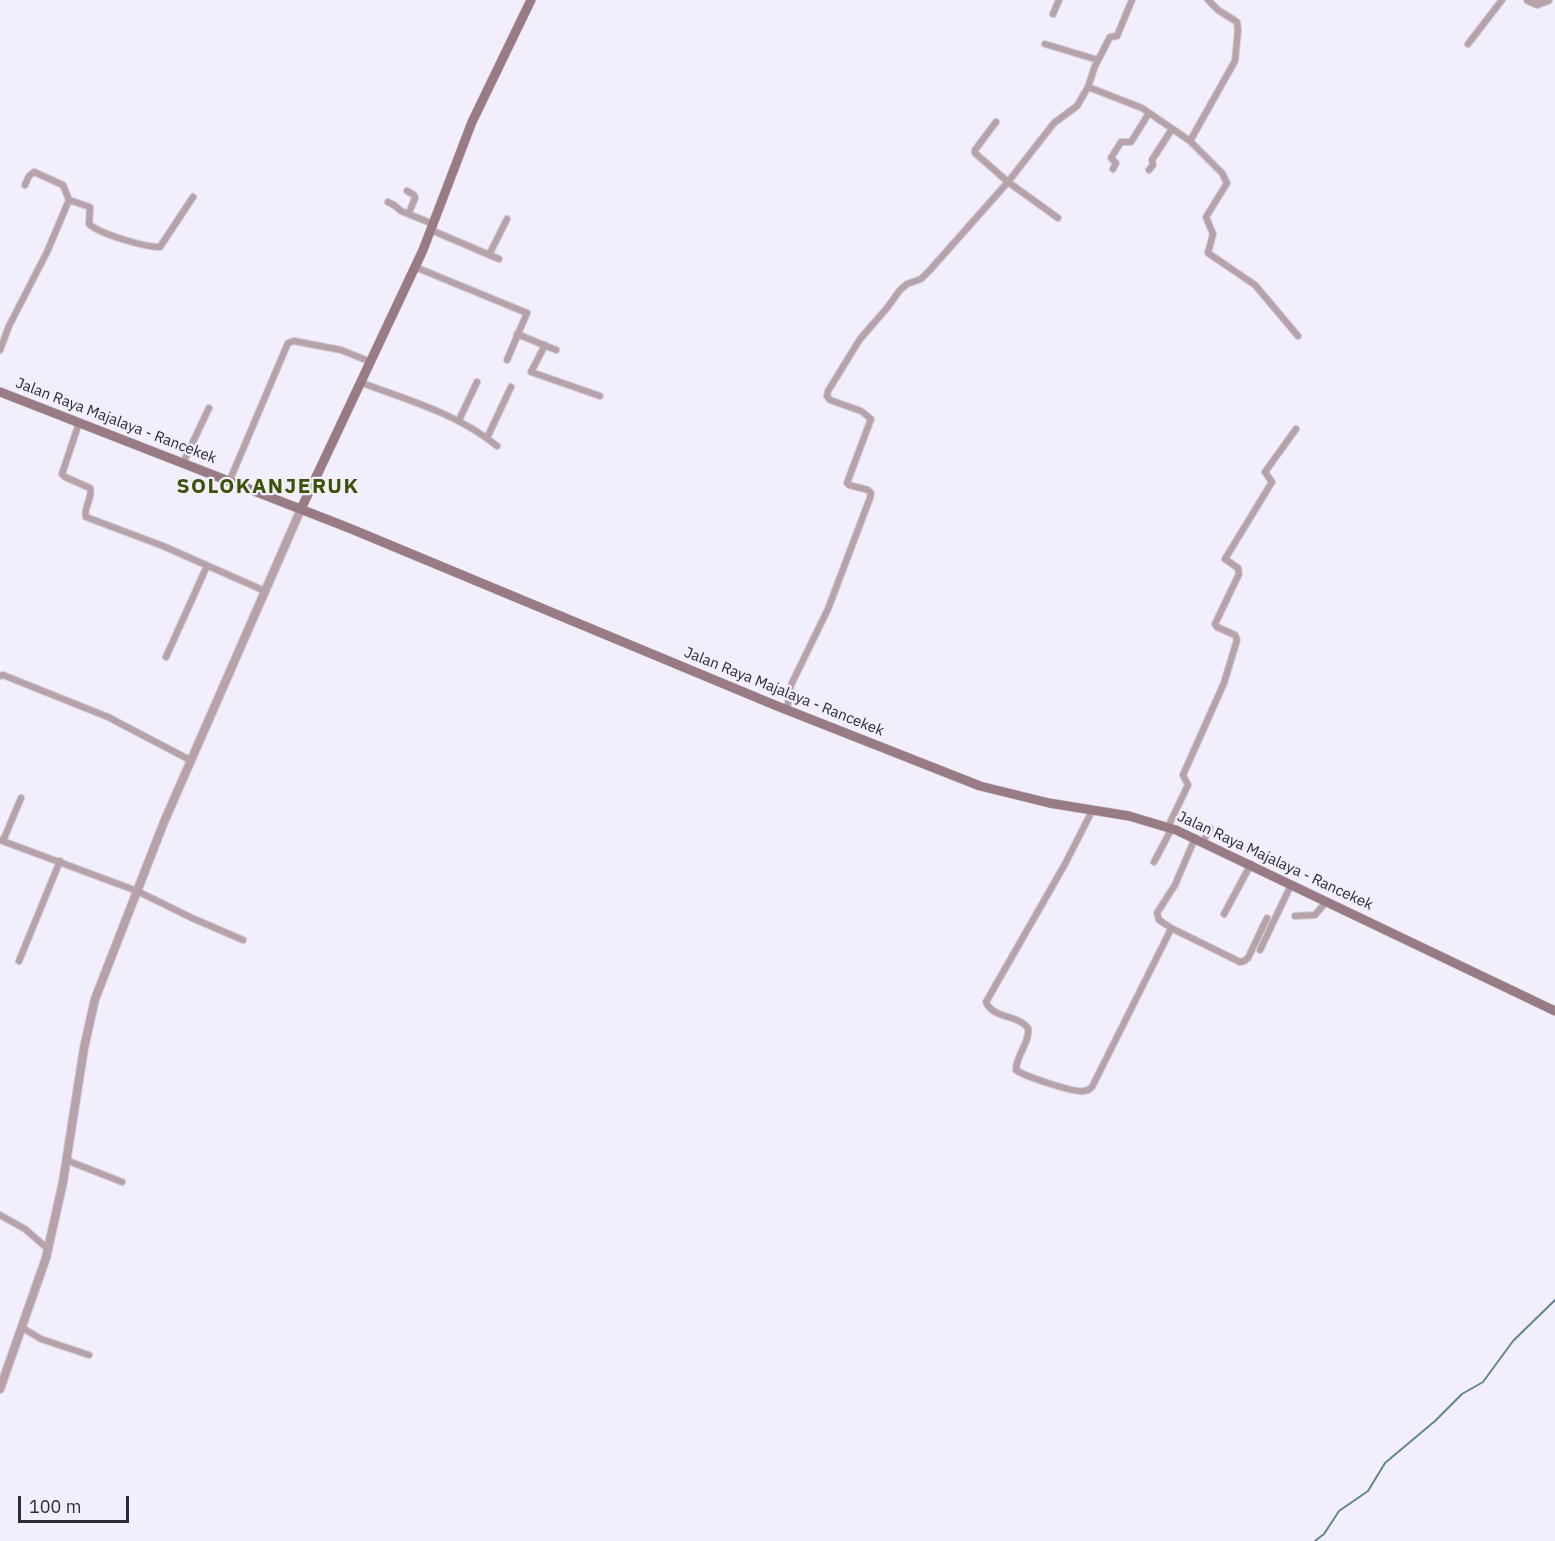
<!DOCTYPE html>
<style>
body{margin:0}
#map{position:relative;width:1555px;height:1541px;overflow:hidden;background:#f2eefc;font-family:"IBM Plex Sans",sans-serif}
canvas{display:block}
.scale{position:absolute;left:18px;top:1496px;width:111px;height:27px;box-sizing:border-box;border:3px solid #2d2b34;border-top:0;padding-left:8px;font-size:18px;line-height:21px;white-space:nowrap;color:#2d2b34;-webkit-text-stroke:4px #f2eefc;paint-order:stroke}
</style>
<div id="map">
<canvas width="1555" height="1541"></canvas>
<div class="scale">100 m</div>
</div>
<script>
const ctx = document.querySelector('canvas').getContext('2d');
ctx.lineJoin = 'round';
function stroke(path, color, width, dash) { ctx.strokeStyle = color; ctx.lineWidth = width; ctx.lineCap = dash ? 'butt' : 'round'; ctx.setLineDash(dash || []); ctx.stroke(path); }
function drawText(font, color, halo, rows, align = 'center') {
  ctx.font = font + ' "IBM Plex Sans",sans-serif'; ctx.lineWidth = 4.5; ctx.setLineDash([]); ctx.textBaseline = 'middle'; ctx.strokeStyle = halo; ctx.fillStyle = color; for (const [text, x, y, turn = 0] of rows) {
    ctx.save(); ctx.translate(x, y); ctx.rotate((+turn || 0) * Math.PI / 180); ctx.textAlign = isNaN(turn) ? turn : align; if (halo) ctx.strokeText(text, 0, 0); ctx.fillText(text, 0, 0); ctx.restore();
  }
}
stroke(new Path2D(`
 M1315 1541 1324 1534 1339 1511 1368 1491 1385 1463 1435 1421 1462 1394 1483 1382 1513 1341 1555 1300`), '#61868d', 2);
const minor = new Path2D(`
 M1208 0 1218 10 1237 22 1238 30 1235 61 1190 141 1222 173 1227 183 1206 217 1213 234 1208 253 1255 285 1298 336
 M1053 14 1059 0
 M1045 44 1098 60
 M1468 44 1502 0
 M1088 87 1142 108 1190 141
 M996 122 975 150V153L1008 182 1058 218
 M1113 169 1116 163 1111 158 1121 142H1131L1149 113
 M1149 170 1153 165 1152 160 1172 129
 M407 191 414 195 415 198 409 213
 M69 200 90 207 89 224C100 234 144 247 160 247L193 197
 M388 202 394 205 401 211 433 224
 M431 230 499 259
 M489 255 507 219
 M415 267 527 313 507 360
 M517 334 556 350
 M545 345 531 372 600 396
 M0 350 9 326 47 252 69 200 63 185 34 172 29 176 25 185
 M362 383C408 400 458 414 497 446
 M459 420 477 382
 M79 423 62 474 65 477 90 488C93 498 83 508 86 517L163 546 265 591
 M487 438 511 387
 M183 463 209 408
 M229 482 288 343 294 341 341 350 371 362
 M166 657 207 566
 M0 676 3 675 108 717 190 760
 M787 709 791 685 828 609 870 498 871 493 868 490 849 485 847 483 871 419 861 411 830 400 827 396 828 391 860 339 887 308 900 290 907 284 921 279 930 270 1008 182 1054 123 1077 106 1088 87 1095 66 1110 37 1117 36 1132 0
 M1092 811 1065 864 986 1002C993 1019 1017 1014 1028 1028 1030 1043 1016 1055 1016 1070 1024 1076 1074 1093 1084 1091 1088 1091 1090 1089 1092 1087L1169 933 1171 928 1159 920 1157 913 1175 885 1195 838
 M1168 827 1188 785 1183 775 1224 683 1237 640 1235 635 1217 627 1215 624 1239 574 1238 568 1225 559 1272 482 1265 472 1296 429
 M0 840 137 891 192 918 243 940
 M3 841 21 798
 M1203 842 1210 828
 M1154 862 1172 828
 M1224 914 1251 864
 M1295 916 1315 915 1326 902
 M1171 928 1240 962 1244 961 1248 958 1267 918
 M1260 950 1291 885
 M19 961 60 861
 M66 1160 122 1182
 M0 1215 25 1229 48 1249
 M21 1327 41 1339 89 1355`);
const tertiary = new Path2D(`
 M1528 0 1537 4 1548 0
 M0 1389 46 1258 63 1182 84 1048 95 999 164 822 301 509`);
const secondary = new Path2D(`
 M0 392 349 528 777 706 980 786 1049 803 1129 816 1176 830 1555 1011
 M301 509 423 250 472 122 531 0`);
stroke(minor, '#cfcbd8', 8);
stroke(tertiary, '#cfcbd8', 10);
stroke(secondary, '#cfcbd8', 10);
stroke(minor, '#b6a2a8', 6);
stroke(tertiary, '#b6a2a8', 8);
stroke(secondary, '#997b85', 9);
drawText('15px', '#2d2b34', '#f2eefc', [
 ["Jalan Raya Majalaya - Rancekek",116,421,21],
 ["Jalan Raya Majalaya - Rancekek",784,692,22],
 ["Jalan Raya Majalaya - Rancekek",1275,861,25]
]);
ctx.letterSpacing = '1.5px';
drawText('bold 21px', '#3b5308', '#f2eefc', [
 ["SOLOKANJERUK",268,487]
]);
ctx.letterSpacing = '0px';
</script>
